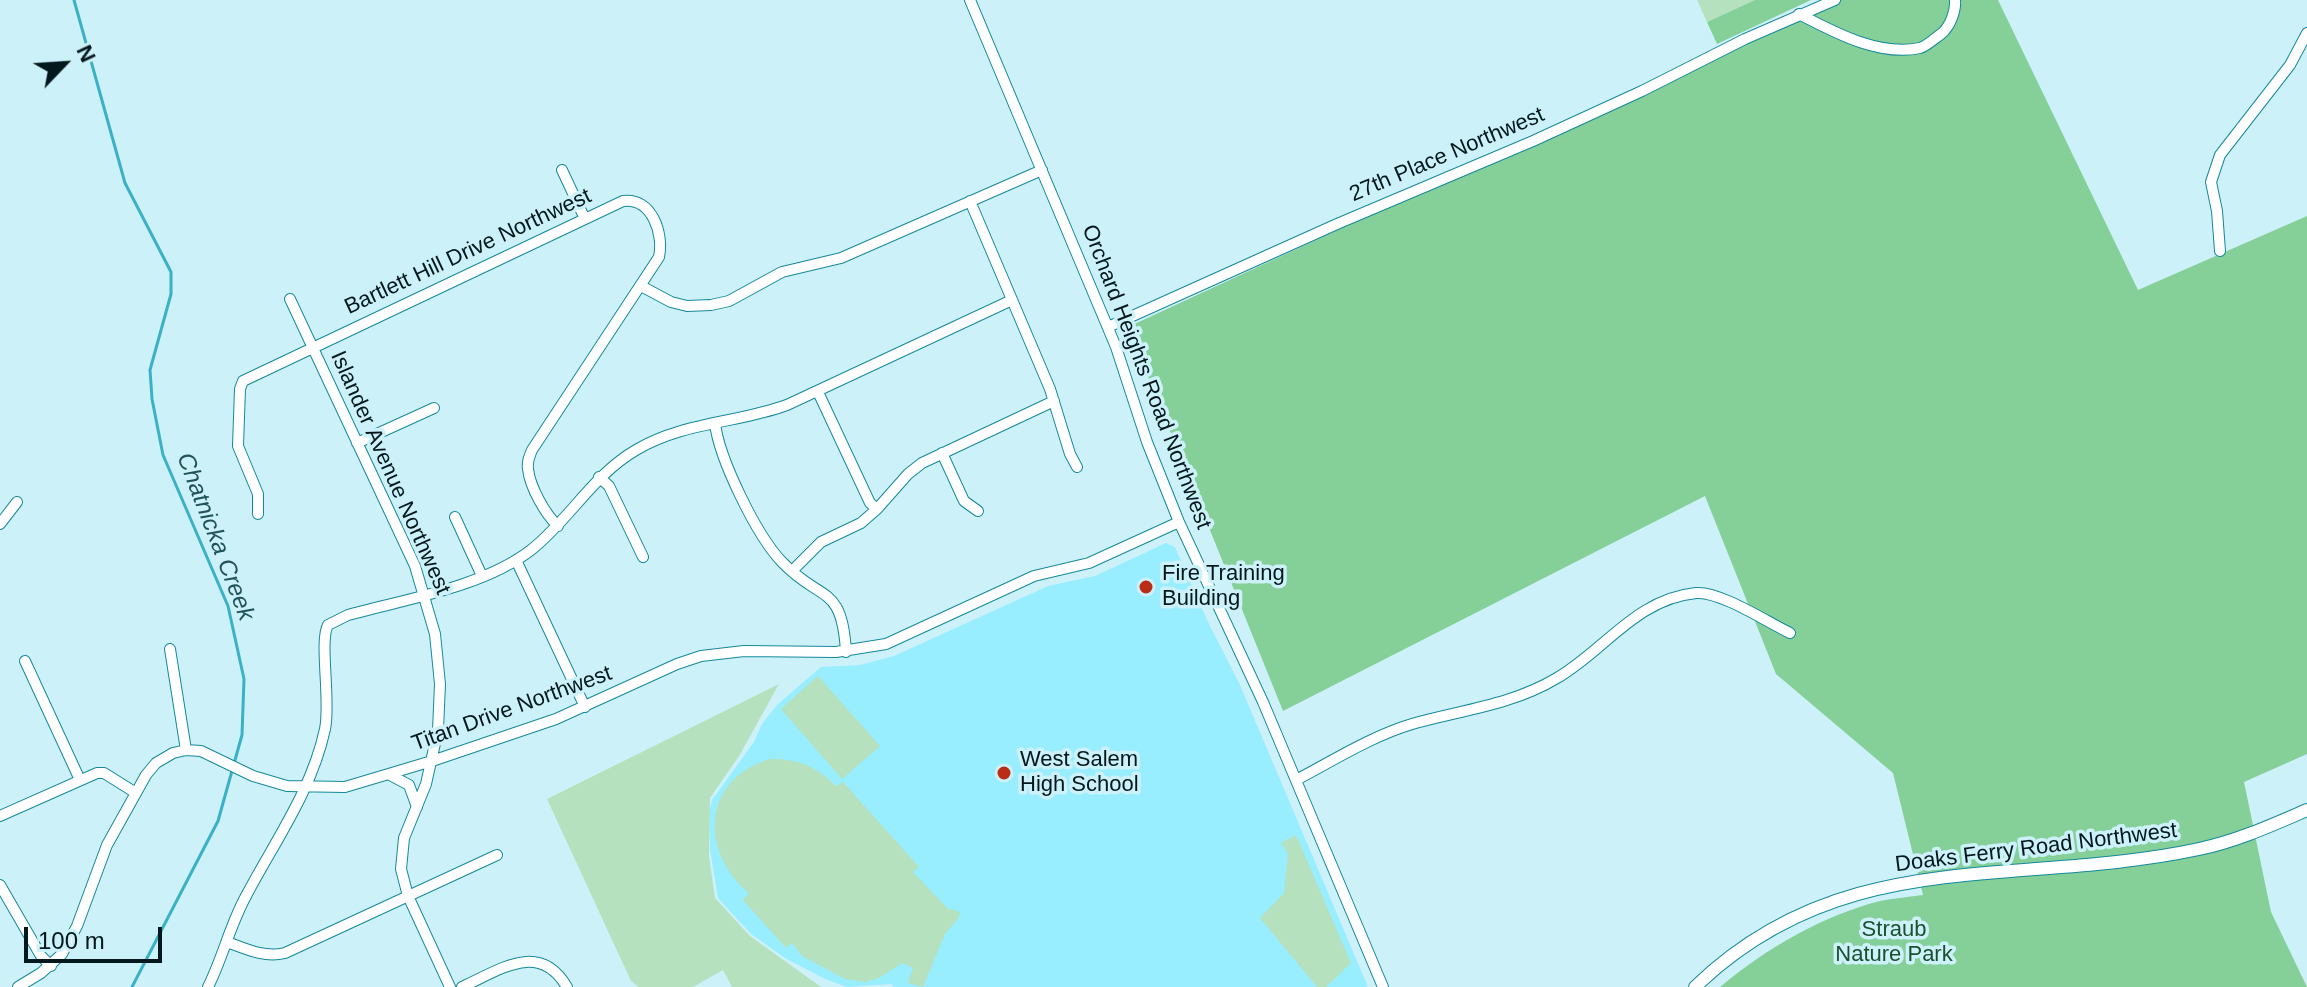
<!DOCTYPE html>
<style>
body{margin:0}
#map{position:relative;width:2307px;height:987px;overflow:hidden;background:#cdf1f9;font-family:Arial,sans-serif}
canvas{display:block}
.north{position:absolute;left:24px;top:24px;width:80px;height:80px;-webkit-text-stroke:6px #cdf1f9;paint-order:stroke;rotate:65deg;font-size:22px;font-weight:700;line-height:32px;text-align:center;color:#03181c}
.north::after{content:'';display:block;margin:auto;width:28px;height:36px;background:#03181c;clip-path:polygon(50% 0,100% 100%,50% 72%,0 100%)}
.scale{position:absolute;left:24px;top:927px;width:138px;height:36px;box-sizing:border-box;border:4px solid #03181c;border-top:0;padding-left:10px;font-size:24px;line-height:28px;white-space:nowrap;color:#03181c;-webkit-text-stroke:6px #cdf1f9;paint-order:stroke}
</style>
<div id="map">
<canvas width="2307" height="987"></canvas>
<div class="north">N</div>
<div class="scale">100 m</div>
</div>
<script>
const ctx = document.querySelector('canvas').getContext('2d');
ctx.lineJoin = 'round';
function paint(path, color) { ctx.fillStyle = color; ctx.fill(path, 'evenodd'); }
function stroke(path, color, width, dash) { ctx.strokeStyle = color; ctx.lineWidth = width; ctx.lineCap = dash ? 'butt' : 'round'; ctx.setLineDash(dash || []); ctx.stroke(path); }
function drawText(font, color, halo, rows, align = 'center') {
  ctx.font = font + ' Arial,sans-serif'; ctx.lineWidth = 7; ctx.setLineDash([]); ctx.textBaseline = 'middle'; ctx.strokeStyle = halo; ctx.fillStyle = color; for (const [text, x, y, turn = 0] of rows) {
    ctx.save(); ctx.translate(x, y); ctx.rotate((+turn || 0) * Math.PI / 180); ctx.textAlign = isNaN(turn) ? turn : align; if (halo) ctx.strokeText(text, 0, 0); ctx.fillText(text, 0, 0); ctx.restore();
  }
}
paint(new Path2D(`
 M1166 543 1175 547 1208 622 1240 685 1368 987H894L891 984 847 987 825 979 785 958 751 934 718 898 710 849 709 812 712 800 754 742 762 724 777 705 821 667 860 665 894 656 1048 586 1095 576Z`), '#98edfe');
paint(new Path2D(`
 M1697 0H1755L1707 22Z
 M818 676 880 746 842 779 781 709Z
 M779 684 739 756 710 798 709 856 715 898 750 936 821 987H732L723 970 693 987H639L631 981 547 799Z
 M770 759C798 759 816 766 836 786L843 782 919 867 913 872 947 908 960 912 958 919 945 934 923 987 908 983 913 968 902 963 879 978 865 982 845 979 802 956 792 943 786 948 743 900 749 893C699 851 702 779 770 759Z
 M1296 835 1351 963 1326 987H1317L1260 918 1284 893 1288 853 1281 843Z`), '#b5e1bf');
paint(new Path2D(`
 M1755 0H1811L1717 44 1707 22Z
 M1834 0H1998L2138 290 2307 216V754L2244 782 2271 912 2307 987H1720C1765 949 1824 915 1880 901 1895 898 1909 897 1923 895L1893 773 1776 674 1705 496 1283 711 1128 327Z`), '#85cf99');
stroke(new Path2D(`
 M74 0 125 183 171 272V294L150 370 152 399 163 455 228 606 244 679 242 735 218 821 132 987`), '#3ab1c6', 3);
const minor = new Path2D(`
 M970 0 1116 347 1147 442 1179 522 1263 702 1383 987
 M1799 14C1834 32 1879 57 1920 48 1927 46 1935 38 1941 34 1950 27 1956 11 1955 0
 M562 170 585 219
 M970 201 1050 389 1070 454 1077 467
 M2220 251 2217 211 2211 182 2220 155 2290 65 2307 33
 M641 286 671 302 687 306 711 305 729 301 782 272 841 258 1042 170
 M290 299 415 566 435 634 440 684 438 730 426 784 404 838 401 869 408 896 450 987
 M1108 327 1337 224 1533 141 1642 91 1745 39 1835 0
 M818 392 870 503 877 509
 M715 423C719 459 757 536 782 562 821 603 842 583 846 652
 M357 443 434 408
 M942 453 964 501 978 511
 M599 477 609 486 643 557
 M258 514V494L238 446 240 389 243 381 623 201C652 197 664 234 659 257L532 450C529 457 527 462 528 469 530 487 545 514 558 526
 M455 517 482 576
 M0 524 17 502
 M516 560 585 707
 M792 571 821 542 861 523 877 509 908 474 922 463 1054 401
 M170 649 186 750
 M25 661 80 780
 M390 775 409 785 417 807
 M1296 780C1334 760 1372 736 1412 724 1462 710 1512 705 1557 678 1605 650 1636 599 1696 593 1720 591 1767 622 1790 633
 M0 816 97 773H104L136 793
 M0 885 41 956 51 966
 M227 942C246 949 264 958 285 953L497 855
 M18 987 41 973 62 954 77 926 107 845 146 775 156 763 173 753 186 750 201 751 253 776 287 786 345 787 432 761 556 719 677 664 701 656 744 651 836 652 886 644 1034 576 1089 563 1179 522
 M208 987C223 957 230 925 246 896 275 841 312 790 325 729 331 702 319 640 328 625L348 615C406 599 483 587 531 550 570 519 593 475 636 450 683 422 738 423 787 405L1012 300
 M462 987C500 970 539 940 567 987`);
const major = new Path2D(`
 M1695 987C1844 843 2017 888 2199 849 2237 841 2272 825 2307 810`);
stroke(minor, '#14899b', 12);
stroke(major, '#14899b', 14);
stroke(minor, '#fff', 10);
stroke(major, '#fff', 12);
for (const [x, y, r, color] of [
 [1146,587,8,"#b92d16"],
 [1004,773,8,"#b92d16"]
]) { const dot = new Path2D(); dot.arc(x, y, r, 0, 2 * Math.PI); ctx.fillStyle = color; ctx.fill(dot); stroke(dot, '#cdf1f9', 3); }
drawText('22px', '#03181c', '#cdf1f9', [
 ["27th Place Northwest",1447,155,-23],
 ["Bartlett Hill Drive Northwest",468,252,-25],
 ["Orchard Heights Road Northwest",1146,377,69],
 ["Islander Avenue Northwest",390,473,66],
 ["Titan Drive Northwest",512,709,-20],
 ["Doaks Ferry Road Northwest",2036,848,-7]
]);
drawText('22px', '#03181c', '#cdf1f9', [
 ["Fire Training",1162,574],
 ["Building",1162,599],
 ["West Salem",1020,760],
 ["High School",1020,785]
], 'left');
drawText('22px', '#1a502d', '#cdf1f9', [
 ["Straub",1894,930],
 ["Nature Park",1894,955]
]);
drawText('italic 24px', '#21535c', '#cdf1f9', [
 ["Chatnicka Creek",215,537,69]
]);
</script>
